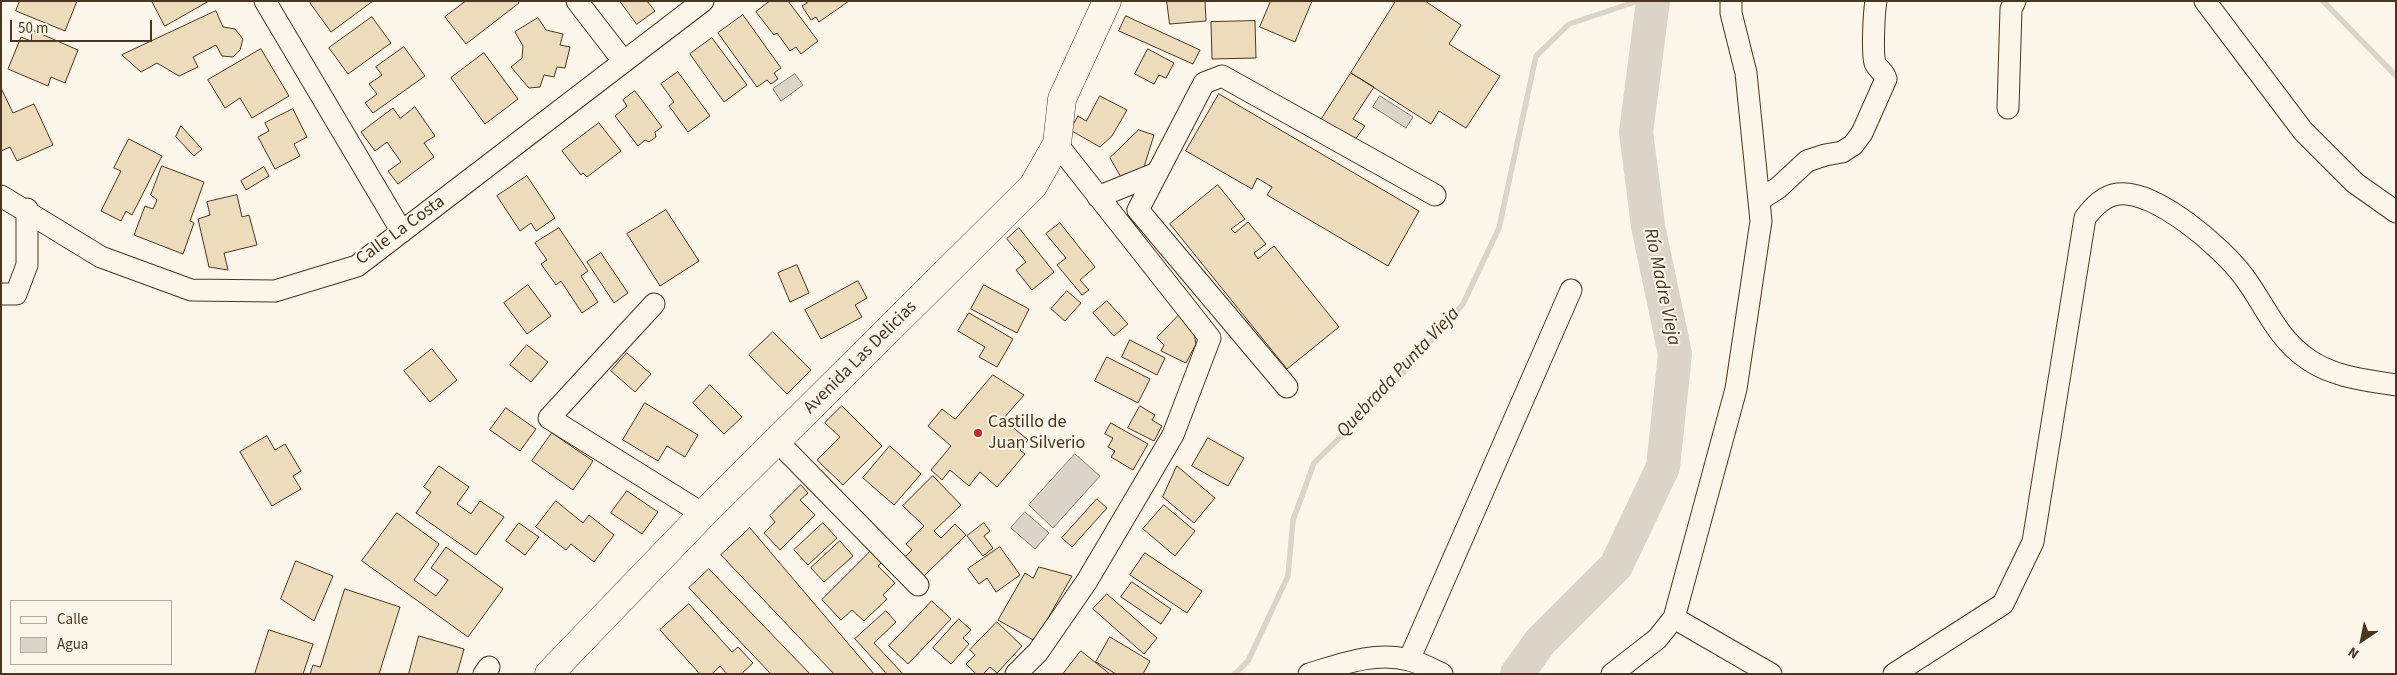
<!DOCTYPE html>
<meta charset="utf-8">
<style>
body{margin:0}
#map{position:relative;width:2397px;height:675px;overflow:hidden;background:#fbf6e9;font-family:"Source Sans 3",sans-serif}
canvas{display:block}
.frame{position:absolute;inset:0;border:2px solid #4a3520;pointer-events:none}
.legend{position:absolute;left:10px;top:600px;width:162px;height:65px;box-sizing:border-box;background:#fbf6e9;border:1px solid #b4a999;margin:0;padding:6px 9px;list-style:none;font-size:15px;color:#4a3520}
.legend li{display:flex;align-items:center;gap:10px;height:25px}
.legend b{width:25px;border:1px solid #b4a999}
.north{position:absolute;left:2337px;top:615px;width:50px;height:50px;-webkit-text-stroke:4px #fbf6e9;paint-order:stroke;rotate:214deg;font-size:14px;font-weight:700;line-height:20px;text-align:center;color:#4a3520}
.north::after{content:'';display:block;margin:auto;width:18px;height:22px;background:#4a3520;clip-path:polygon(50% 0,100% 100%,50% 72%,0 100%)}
.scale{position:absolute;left:10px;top:20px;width:142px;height:22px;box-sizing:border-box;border:2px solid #4a3520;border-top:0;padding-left:6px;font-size:15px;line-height:18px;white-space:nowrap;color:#4a3520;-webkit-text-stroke:4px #fbf6e9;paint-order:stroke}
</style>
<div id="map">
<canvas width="2397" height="675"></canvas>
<div class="frame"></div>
<ul class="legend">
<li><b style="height:6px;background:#fbf6e9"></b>Calle</li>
<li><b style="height:14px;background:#dcd4c6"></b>Agua</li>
</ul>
<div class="north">N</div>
<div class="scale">50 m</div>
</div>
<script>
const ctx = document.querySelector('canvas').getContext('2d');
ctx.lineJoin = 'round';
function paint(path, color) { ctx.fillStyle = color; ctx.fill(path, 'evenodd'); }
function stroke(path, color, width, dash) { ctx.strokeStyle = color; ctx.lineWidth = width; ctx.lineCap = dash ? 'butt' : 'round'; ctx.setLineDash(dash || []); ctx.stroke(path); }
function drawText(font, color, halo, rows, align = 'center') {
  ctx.font = font + ' "Source Sans 3",sans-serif'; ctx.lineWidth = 4; ctx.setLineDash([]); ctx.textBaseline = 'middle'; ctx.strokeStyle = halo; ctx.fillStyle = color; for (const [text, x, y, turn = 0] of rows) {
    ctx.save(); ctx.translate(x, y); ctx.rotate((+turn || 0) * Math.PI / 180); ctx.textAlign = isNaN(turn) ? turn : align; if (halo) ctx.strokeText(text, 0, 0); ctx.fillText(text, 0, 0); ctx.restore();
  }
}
const water = new Path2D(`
 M795 74 803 85 781 101 773 89Z
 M1380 96 1413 117 1406 128 1373 107Z
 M1075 454 1100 476 1053 528 1029 505Z
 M1025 512 1049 533 1035 549 1011 528Z`);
paint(water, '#dcd4c6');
stroke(water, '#887966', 1);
stroke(new Path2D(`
 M2323 1 2396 76
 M1235 674 1248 661 1288 576 1293 520 1314 463 1391 387 1463 304 1499 228 1536 56 1569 24 1638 1`), '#dcd4c6', 5.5);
stroke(new Path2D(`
 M1517 674 1540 642 1616 566 1663 467 1675 354 1648 226 1636 132 1653 1`), '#dcd4c6', 34);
const building = new Path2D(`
 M20 1H77L65 31 16 11Z
 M152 1H209L165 26Z
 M312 1H373L331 32 310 3Z
 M466 1H518L519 3 466 44 445 17Z
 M620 1H647L655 11 637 24Z
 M770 1H788L818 41 801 54 796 47 790 51 777 33 774 35 756 12Z
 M805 1H849L819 22 816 17 811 20 802 6 807 3Z
 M1167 1H1205L1206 21 1170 24Z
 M1271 1H1312L1295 42 1260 27Z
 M1396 1H1425L1461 25 1449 44 1500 76 1466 128 1439 111 1431 124 1351 73Z
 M216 11 223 27 235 29 243 39 240 50 233 57 222 56 216 45 193 57 198 67 179 76 157 63 141 72 122 55Z
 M743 15 781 68 774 73 778 79 771 84 767 80 757 87 718 33Z
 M1126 16 1200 50 1193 64 1119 31Z
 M372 17 391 43 348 74 329 48Z
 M538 18 546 30 563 34 560 45 570 47 565 68 557 67 554 77 544 75 540 87 529 88 511 67 522 58 523 46 515 32Z
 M1255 21 1256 58 1212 59 1211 22Z
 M32 30 78 50 65 83 51 77 48 86 8 69 21 37 31 41Z
 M712 38 747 85 724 102 690 54Z
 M404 47 425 76 373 113 365 103 377 94 369 84 382 75 376 67Z
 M261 49 289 96 252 118 240 98 225 108 208 80Z
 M1148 49 1174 63 1166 78 1159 75 1154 84 1135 74Z
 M484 53 518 99 485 124 451 78Z
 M678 72 710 116 688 132 669 106 674 102 661 84Z
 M1351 73 1374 87 1353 119 1365 126 1354 141 1321 120Z
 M1 88 13 113 34 104 53 145 17 161 10 147 1 151Z
 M635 91 662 127 655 132 656 137 649 142 645 140 638 146 615 116 627 106 623 100Z
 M1219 94 1419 211 1388 266 1267 195 1272 187 1257 178 1252 189 1186 151Z
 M1100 96 1127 110 1112 136 1100 147 1070 130 1078 116 1086 121Z
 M415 107 435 136 424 143 434 157 398 184 388 171 401 162 387 142 375 151 361 132 393 108 400 118Z
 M293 109 307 137 294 144 300 156 275 169 258 137 269 131 265 123Z
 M599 123 621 151 587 177 583 173 581 175 562 151Z
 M181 126 202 149 194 156 176 137Z
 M1139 130 1154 135 1144 167 1122 179 1110 158Z
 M129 139 162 156 132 215 126 211 121 221 101 211 121 171 114 168Z
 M162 166 204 182 190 221 194 223 183 254 134 235 145 206 153 209 157 200 151 195Z
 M264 167 269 176 246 190 241 181Z
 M527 176 555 218 536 231 531 223 520 231 497 196Z
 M1218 185 1245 219 1231 229 1235 233 1248 222 1266 244 1254 253 1258 259 1274 246 1339 327 1287 369 1170 224Z
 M237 195 242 217 249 215 257 245 224 253 228 270 209 267 198 219 210 215 207 202Z
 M666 210 699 261 660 286 627 234Z
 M1060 223 1095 267 1080 280 1089 290 1082 295 1057 265 1066 258 1046 234Z
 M559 228 588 271 581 276 598 302 582 313 561 281 556 285 541 264 547 260 535 243Z
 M1019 228 1054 272 1032 290 1016 270 1026 262 1007 239Z
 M601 253 628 293 614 303 587 262Z
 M797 265 809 293 790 302 778 273Z
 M858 281 867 298 855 305 862 317 821 339 805 310Z
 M528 285 551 316 527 334 504 303Z
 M984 285 1029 309 1017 333 971 309Z
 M1067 291 1081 303 1065 321 1051 309Z
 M1107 301 1128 324 1114 336 1093 313Z
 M969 313 1013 339 997 367 979 357 985 347 958 331Z
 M1179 315 1193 328 1196 344 1186 363 1161 351 1164 345 1157 338Z
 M773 332 811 370 787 394 749 355Z
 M1130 340 1165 358 1157 375 1122 357Z
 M527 345 548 362 531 382 510 365Z
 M432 349 457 380 430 402 404 371Z
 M627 353 651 374 635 392 611 371Z
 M1107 357 1150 379 1138 403 1095 381Z
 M993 375 1024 395 1003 419 1028 440 1020 450 1025 454 997 487 980 472 969 486 950 470 942 480 931 470 951 446 928 426 942 409 955 419Z
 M710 385 742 417 724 434 693 403Z
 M645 403 698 435 685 457 667 446 658 461 623 440Z
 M842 406 882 446 843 485 817 460 840 437 825 423Z
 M1140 406 1155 415 1152 420 1162 426 1154 441 1128 428Z
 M506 408 536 429 520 451 490 430Z
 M1111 423 1148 444 1133 470 1111 457 1115 451 1108 447 1113 438 1105 434Z
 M552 433 593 461 573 490 532 461Z
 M267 436 275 450 285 444 301 471 293 476 301 489 272 506 240 452Z
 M1208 438 1244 458 1228 486 1192 466Z
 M890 446 921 474 894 505 863 478Z
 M439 466 469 487 457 504 471 514 480 501 504 517 476 555 416 513 431 492 424 487Z
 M1177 466 1215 498 1194 523 1163 497Z
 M933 476 961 505 934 531 941 538 955 524 966 535 922 578 903 559 912 550 906 544 924 526 903 506Z
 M801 485 808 493 800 500 815 515 780 550 764 533 775 522 770 516Z
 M627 491 658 512 642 534 611 513Z
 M1097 499 1107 508 1072 547 1062 538Z
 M556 501 583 523 589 515 614 535 594 562 571 544 566 550 536 527Z
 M1164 505 1195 531 1175 556 1143 529Z
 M397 513 439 544 414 580 436 596 448 580 431 568 446 547 503 589 468 637 362 561Z
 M519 523 539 537 525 555 506 541Z
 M823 523 837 538 808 565 794 550Z
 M984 523 990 531 984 536 993 548 983 556 967 536Z
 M750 528 874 674H834L721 555Z
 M840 541 853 556 824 582 811 568Z
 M1000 547 1020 575 996 592 987 578 979 584 968 569Z
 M871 551 882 562 878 566 895 583 883 595 887 599 864 621 852 610 841 620 822 600Z
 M1145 553 1202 591 1187 613 1130 575Z
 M296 561 333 576 314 621 281 599Z
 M1039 567 1072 576 1035 641 998 620 1025 573 1033 578Z
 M709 569 810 674H771L689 588Z
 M1132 582 1171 609 1161 624 1121 597Z
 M345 589 400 607 379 674H310L313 665 320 667Z
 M1107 594 1157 638 1144 654 1093 609Z
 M932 601 951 619 908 664 889 646Z
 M689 604 732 652 738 647 753 663 741 674H727L720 666 712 674H700L660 630Z
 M886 611 896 622 874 643 903 674H887L855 639Z
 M959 619 971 630 963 638 969 644 951 664 933 648Z
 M997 622 1022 646 997 673 990 667 983 674H976L966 664 975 655 970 650Z
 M269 630 313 644 303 674H255Z
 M419 636 464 649 457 674H409Z
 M1110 637 1150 661 1143 674H1116L1096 662Z
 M1081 651 1110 674H1063Z`);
paint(building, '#ecdcbc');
stroke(building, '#4a3520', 1);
const minor = new Path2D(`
 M265 1 402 232
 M577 1 624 62
 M2205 1 2303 131 2355 183 2396 212
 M2008 108 2011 9 2015 1
 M1 196 101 257 191 290 275 291 357 266 703 1
 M1098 197 1157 173
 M1759 200 1778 188 1807 161 1825 155 1842 152 1853 145 1862 133 1886 79C1884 71 1878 70 1875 63 1872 53 1874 12 1876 1
 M1 294H16L27 265V209
 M654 304 549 418 703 514
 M1287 387 1138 210 1204 83 1222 76 1435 195
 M777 441 918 585
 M1674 618 1771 674
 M1409 660 1571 290
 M484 674 489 667
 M1016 674 1038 652 1087 581 1173 435 1210 338 1057 144
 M1309 674C1342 664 1375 651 1409 660 1421 663 1432 669 1442 674
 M1612 674 1657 639 1674 618 1736 389 1761 221 1746 73 1731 13V1
 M1894 674 2003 604 2033 542 2085 218C2093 207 2103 196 2118 194 2155 189 2223 248 2244 277 2266 306 2276 338 2309 360 2334 377 2366 380 2396 385`);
const major = new Path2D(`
 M549 674 703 514 1033 186 1057 144 1062 99 1107 1`);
stroke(minor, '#4a3520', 23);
stroke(major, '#4a3520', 29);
stroke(minor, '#fbf6e9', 21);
stroke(major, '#fbf6e9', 28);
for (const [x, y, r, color] of [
 [978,433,5,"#c62828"]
]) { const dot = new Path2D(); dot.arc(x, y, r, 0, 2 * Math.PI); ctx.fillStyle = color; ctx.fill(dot); stroke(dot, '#fbf6e9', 2); }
drawText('18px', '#4a3520', '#fbf6e9', [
 ["Calle La Costa",401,231,-36],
 ["Avenida Las Delicias",861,358,-45]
]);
drawText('18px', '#4a3520', '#fbf6e9', [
 ["Castillo de",988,423],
 ["Juan Silverio",988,444]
], 'left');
drawText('italic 19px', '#4a3520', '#fbf6e9', [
 ["Río Madre Vieja",1661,287,78],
 ["Quebrada Punta Vieja",1399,373,-47]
]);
</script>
